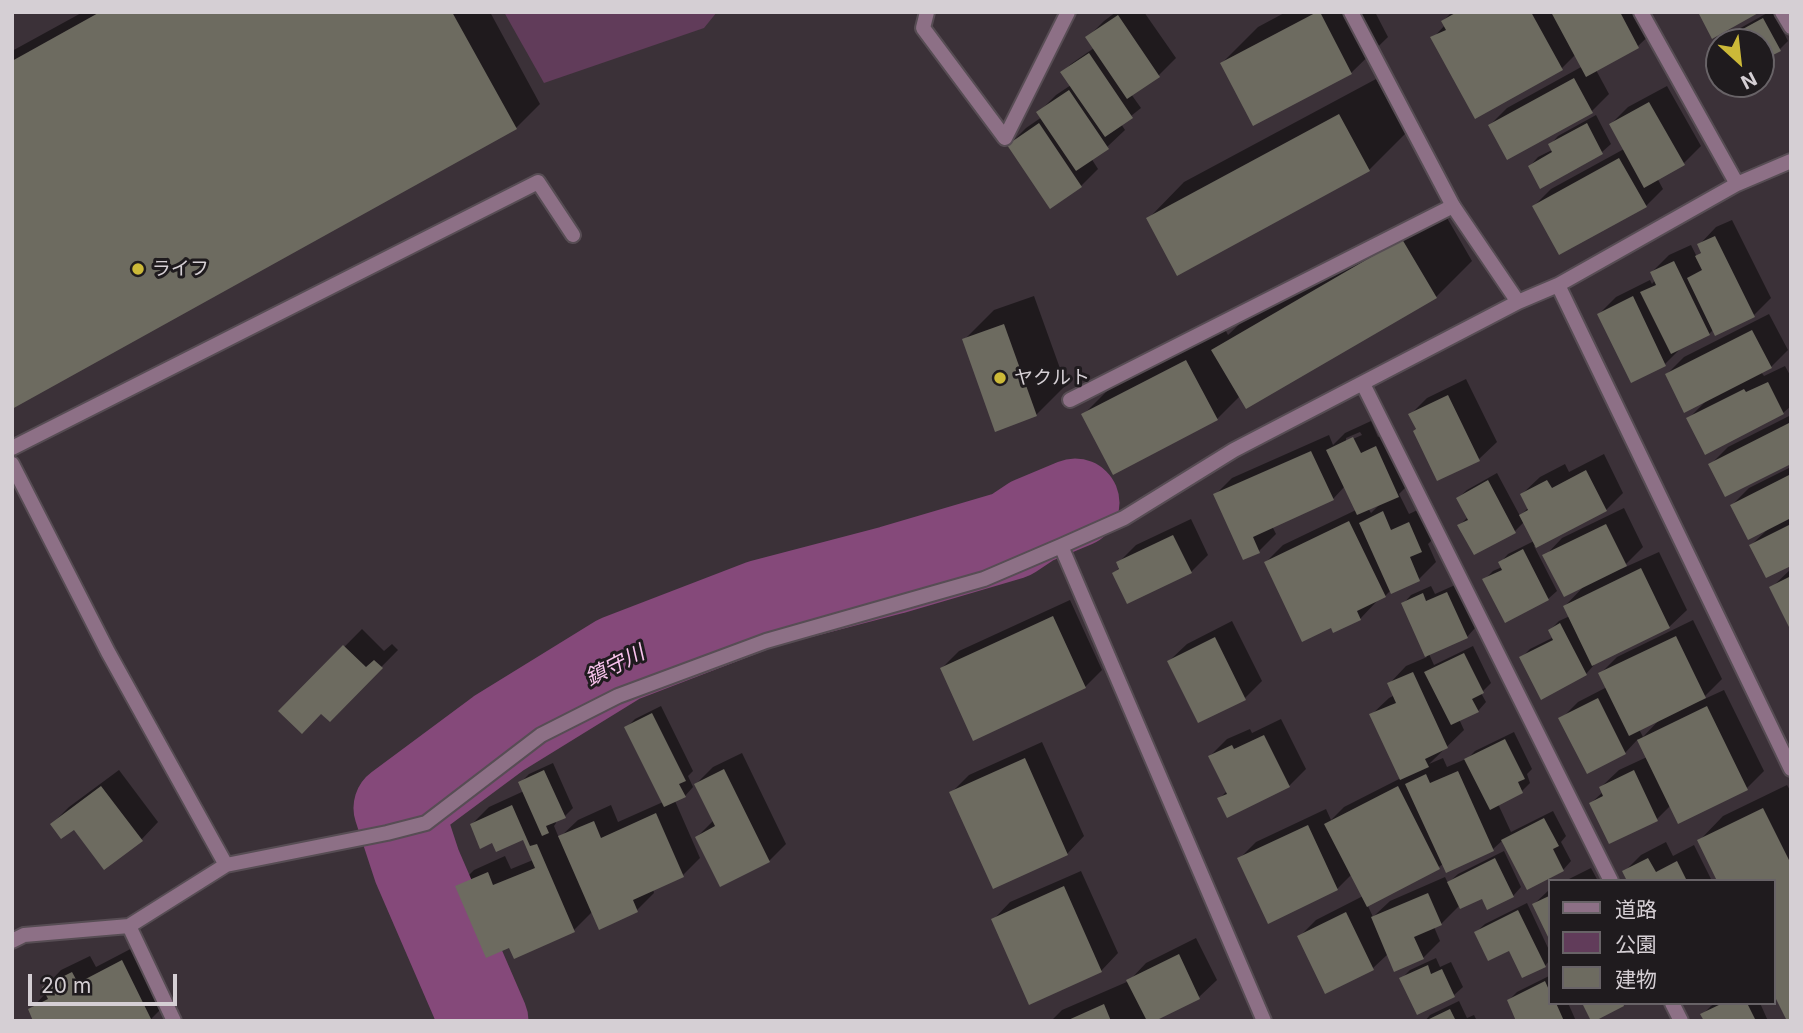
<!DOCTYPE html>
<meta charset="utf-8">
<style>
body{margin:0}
#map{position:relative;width:1803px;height:1033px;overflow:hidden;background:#3b3138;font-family:Inter,"Noto Sans JP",sans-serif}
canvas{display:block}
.frame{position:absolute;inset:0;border:14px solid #d5cfd4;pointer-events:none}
.legend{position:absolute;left:1548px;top:879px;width:228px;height:126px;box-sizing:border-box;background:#1f1b1e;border:2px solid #686367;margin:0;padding:9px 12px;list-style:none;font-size:21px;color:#d5cfd4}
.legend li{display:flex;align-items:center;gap:14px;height:35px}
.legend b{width:35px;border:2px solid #686367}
.north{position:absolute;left:1705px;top:28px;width:70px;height:70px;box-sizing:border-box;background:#1f1b1e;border:2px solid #686367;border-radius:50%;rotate:153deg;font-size:19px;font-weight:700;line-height:28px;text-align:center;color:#d5cfd4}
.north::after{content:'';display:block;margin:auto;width:24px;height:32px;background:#ccb938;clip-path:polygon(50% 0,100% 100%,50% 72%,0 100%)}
.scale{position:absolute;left:28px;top:974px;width:149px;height:32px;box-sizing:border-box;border:4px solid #d5cfd4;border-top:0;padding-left:9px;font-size:21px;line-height:24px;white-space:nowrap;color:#d5cfd4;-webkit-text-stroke:5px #1f1b1e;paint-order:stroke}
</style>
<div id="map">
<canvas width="1803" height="1033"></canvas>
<div class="frame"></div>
<ul class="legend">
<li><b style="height:9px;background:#8d7086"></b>道路</li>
<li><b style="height:19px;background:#613c5a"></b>公園</li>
<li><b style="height:19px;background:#6d6b60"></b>建物</li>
</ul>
<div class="north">N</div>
<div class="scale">20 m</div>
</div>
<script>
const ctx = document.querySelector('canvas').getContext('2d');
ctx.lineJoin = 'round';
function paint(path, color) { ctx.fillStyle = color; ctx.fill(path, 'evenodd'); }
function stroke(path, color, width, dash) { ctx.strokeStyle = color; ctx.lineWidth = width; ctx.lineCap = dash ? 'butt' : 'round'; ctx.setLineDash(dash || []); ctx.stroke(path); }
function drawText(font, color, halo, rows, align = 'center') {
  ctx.font = font + ' Inter,"Noto Sans JP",sans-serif'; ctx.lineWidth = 6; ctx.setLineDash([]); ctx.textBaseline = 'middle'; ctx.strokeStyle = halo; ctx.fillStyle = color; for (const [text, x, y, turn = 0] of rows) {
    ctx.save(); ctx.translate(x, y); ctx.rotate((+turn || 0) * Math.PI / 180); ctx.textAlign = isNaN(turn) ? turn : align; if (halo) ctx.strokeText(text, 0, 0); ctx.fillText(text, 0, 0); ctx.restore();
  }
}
paint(new Path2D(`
 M504 12H717L704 28 544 83Z`), '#613c5a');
paint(new Path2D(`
 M83 12H490L540 104 516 128 12 407V51Z
 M1116 12H1144L1176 58 1159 75 1131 94 1141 108 1121 124 1125 130 1107 147 1091 158 1098 169 1081 186 1051 207 1009 145 1026 128 1042 117 1039 112 1056 95 1071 85 1063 72 1071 64 1094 48 1087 38 1104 21Z
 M1286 12H1375L1388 37 1351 73 1222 63 1258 27Z
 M1452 12H1646L1656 29 1638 46 1596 70 1609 94 1592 111 1507 157 1490 125 1507 108 1583 66 1576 54 1561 69 1433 38 1445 25 1443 21Z
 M1769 12H1773L1788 41 1780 49 1761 59V42H1719V64L1710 48 1719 40Z
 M1376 79 1406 133 1369 170 1177 274 1148 219 1184 182Z
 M1667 86 1701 146 1684 163 1657 178 1663 189 1646 206H1534L1551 189 1624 149 1611 124 1628 107Z
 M1596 115 1611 144 1602 152 1541 186 1530 166 1538 157 1552 150 1550 145 1558 136Z
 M1439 204 1472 261 1436 297 1240 396 1217 419 1083 415 1120 378 1223 325 1228 335 1250 314Z
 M1732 220 1771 298 1754 315 1714 329 1709 334 1683 346 1665 364 1632 381 1599 314 1616 297 1650 280 1652 284 1655 280 1652 272 1669 255 1691 245 1697 257 1702 251 1699 245 1716 227Z
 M1034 296 1066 385 1036 415 964 340 994 310Z
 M1769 314 1788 350 1771 367 1761 372 1764 376 1785 366 1791 377V406L1783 413 1688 419 1707 400 1667 374 1684 357Z
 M1466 379 1497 442 1479 459 1437 479 1410 415 1427 398Z
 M1791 415V462L1710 465 1728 447Z
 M1371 421 1378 437 1393 430 1415 478 1399 494 1409 514 1426 506 1439 533 1428 544 1436 562 1419 579 1392 591 1391 590 1385 596 1376 600 1377 601 1360 619 1332 626 1266 562 1283 545 1356 510 1345 486 1333 499 1272 526 1276 534 1259 551 1215 495 1232 478 1329 435 1333 445 1345 433ZM1360 432 1362 435 1346 442V438ZM1381 503 1371 513 1368 508Z
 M1604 454 1623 493 1606 510 1534 546 1557 591 1548 599 1484 580 1493 571 1502 567 1500 563 1508 554 1534 541 1524 522 1515 531 1460 525 1468 517 1458 498 1467 490 1497 473 1520 516 1529 507 1522 494 1540 477 1565 464 1569 472Z
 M1791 467V564L1751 545 1768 529 1732 505 1749 488Z
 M1624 508 1643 547 1621 569 1659 552 1687 610 1669 627 1593 663 1594 665 1586 674 1521 658 1530 649 1554 637 1550 630 1559 621 1570 616 1565 606 1586 584 1545 556 1562 538Z
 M1191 519 1208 555 1191 572 1114 573 1120 567 1118 563 1136 545Z
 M1791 569V627L1771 588Z
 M1455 585 1475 628 1467 637 1429 654 1434 665 1473 646 1491 683 1481 693 1486 702 1478 711 1459 719 1464 730 1429 764 1443 758 1447 767 1468 758 1475 751 1514 732 1532 769 1527 774 1530 783 1522 791 1498 804 1511 832 1553 811 1566 836 1561 842 1571 861 1563 870 1503 840 1493 849 1447 871 1444 863 1439 867 1367 904 1373 917 1390 901 1445 877 1448 883 1458 874 1504 851 1521 887 1513 896 1483 897 1460 905 1441 924 1434 927 1440 941 1423 958 1388 954 1373 968 1326 991 1299 937 1316 920 1363 896 1352 874 1337 889 1239 859 1256 842 1326 809 1331 820 1344 807 1401 778 1371 715 1389 698 1395 695 1389 684 1406 666 1427 657 1403 604 1411 595 1431 586 1435 594Z
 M1070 600 1102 670 1085 687 942 668 959 651Z
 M1693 620 1722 679 1700 701 1724 690 1764 771 1747 788 1671 805 1657 819 1591 803 1603 792 1601 787 1619 770 1647 757 1638 739 1625 753 1561 719 1578 702 1607 687 1600 674 1617 657ZM1660 719 1643 737 1639 729Z
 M1232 621 1262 681 1245 698 1169 661 1187 644Z
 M362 629 384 651 392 644 398 650 330 719 322 712 281 711Z
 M661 706 693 771 688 776 693 787 685 796 675 801 700 858 683 875 653 889 654 893 637 910 593 911 574 930 510 946 457 887 474 870 505 856 511 869 533 860 524 838 493 841 472 824 489 807 524 791 520 783 529 774 553 763 573 808 565 816 555 820 556 823 554 826 559 838 578 820 611 805 618 822 663 802 626 728 635 719Z
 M1281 719 1306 769 1289 786 1219 799 1227 791 1210 756 1227 739 1250 729 1252 733Z
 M1042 742 1084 836 1067 854 952 792 969 775Z
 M742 753 786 844 769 861 697 837 714 820 696 784 713 767Z
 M119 770 158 822 141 840 52 824 69 807Z
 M1787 785 1791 792V1021L1773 881 1699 841 1723 816Z
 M1666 842 1673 856 1694 845 1712 881H1629L1624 872 1641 855Z
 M1591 868 1598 881H1565Z
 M1081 871 1118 953 1101 971 993 920 1010 902Z
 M1549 890V935L1534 904Z
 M1527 903 1549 950V961L1545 966 1476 932 1485 924Z
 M1196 938 1217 980 1199 997 1151 1021H1051L1062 1010 1129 981 1146 963Z
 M140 944 168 1002 151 1019 147 1021H31L34 1019 30 1010 46 993 44 988 61 970 90 956 96 967Z
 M1436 958 1440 967 1451 962 1463 987 1454 995 1401 979 1410 970Z
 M1549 976V1003H1568L1576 1021H1533L1509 1000 1517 992Z
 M1459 1001 1467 1018 1474 1015 1477 1021H1425L1430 1015Z
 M1716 1003H1760L1768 1021H1706L1703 1014 1711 1006Z`), '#0007');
stroke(new Path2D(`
 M484 1021 417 866 398 808 499 733 619 659 762 604 892 570 1011 535 1032 521 1075 503`), '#85497a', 89);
paint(new Path2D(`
 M100 12H452L517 129 12 409V61Z
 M1317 12H1320L1352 74 1253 126 1220 63Z
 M1457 12H1531L1563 70 1475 119 1430 37 1446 30 1441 21Z
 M1551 12H1620L1639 48 1586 77Z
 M1698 12H1760L1712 39Z
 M1118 15 1160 77 1127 99 1085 37Z
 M1763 18 1781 51 1761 61V42H1719V68L1708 48Z
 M1089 53 1133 118 1105 137 1060 72Z
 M1574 78 1593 113 1507 160 1488 125Z
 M1069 90 1109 149 1076 171 1036 112Z
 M1649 102 1685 165 1644 188 1609 124Z
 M1339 114 1370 171 1177 276 1146 218Z
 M1039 123 1082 187 1050 209 1007 145Z
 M1587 123 1603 154 1540 189 1528 166 1552 152 1548 144Z
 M1619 158 1647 207 1559 255 1532 206Z
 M1715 236 1755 317 1715 336 1687 278 1702 270 1695 256 1701 253 1697 244Z
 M1402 239 1437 298 1246 409 1211 350Z
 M1674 261 1710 335 1671 354 1640 292 1656 285 1650 272Z
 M1633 296 1666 366 1631 383 1597 314Z
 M1004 324 1037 416 995 432 962 339Z
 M1752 330 1772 368 1684 413 1665 374Z
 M1186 360 1218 420 1113 475 1081 414Z
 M1768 382 1784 414 1705 455 1686 418 1744 389 1746 392Z
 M1448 395 1480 461 1437 481 1413 431 1416 429 1408 414Z
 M1791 422V464L1725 497 1708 464Z
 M1353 437 1361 453 1376 446 1399 497 1357 515 1326 450Z
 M1311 451 1334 500 1253 537 1260 553 1243 560 1213 494Z
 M1586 470 1607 511 1536 548 1519 515 1528 510 1520 494 1547 480 1552 488Z
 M1791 474V518L1748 540 1730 505Z
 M1488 480 1516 533 1474 555 1457 525 1468 520 1456 498Z
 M1383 511 1391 530 1409 522 1422 552 1410 557 1420 581 1391 594 1359 523Z
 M1349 521 1386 597 1357 611 1361 620 1333 633 1331 628 1302 642 1264 562Z
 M1606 524 1627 566 1564 597 1542 555Z
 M1791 524V566L1766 578 1749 545Z
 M1173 535 1192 573 1127 604 1112 573 1119 569 1116 562Z
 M1523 549 1549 600 1505 623 1482 579 1502 570 1498 562Z
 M1641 568 1670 628 1592 666 1563 606Z
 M1791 576V631L1769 587Z
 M1447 592 1468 638 1425 657 1401 603 1423 593 1426 601Z
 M1053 616 1086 688 973 741 940 668Z
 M1560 623 1587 675 1541 700 1519 657 1553 640 1548 630Z
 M1676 636 1706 698 1629 736 1598 673Z
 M1215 637 1246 700 1198 723 1167 661Z
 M343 645 366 667 374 660 383 668 330 722 321 714 302 734 278 711Z
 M1464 653 1484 693 1472 699 1479 712 1451 725 1424 672Z
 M1413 672 1448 748 1425 759 1429 767 1400 780 1369 714 1396 703 1387 683Z
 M1598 698 1626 754 1587 774 1558 718Z
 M1707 706 1748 790 1678 824 1637 740Z
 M652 713 686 781 679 784 686 797 664 807 624 727Z
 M1264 735 1290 787 1227 818 1217 798 1227 794 1208 756 1232 745 1234 749Z
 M1505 739 1525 779 1518 782 1523 793 1490 810 1464 759Z
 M1025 758 1068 855 993 889 949 792Z
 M724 769 770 862 720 887 695 837 715 826 694 784Z
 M544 770 566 818 546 826 549 833 542 836 518 782Z
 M1634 770 1658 821 1609 844 1589 803 1603 796 1599 787Z
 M1458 771 1494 851 1446 873 1405 784 1426 774 1430 783Z
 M101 786 143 841 104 870 74 830 61 839 50 824Z
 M1398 786 1440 869 1367 907 1324 824Z
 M512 805 530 846 537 844 575 932 514 959 509 948 486 958 455 886 488 872 493 885 535 868 523 840 496 852 492 843 480 849 470 824Z
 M1763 808 1791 864V1021H1787L1773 993V881H1717L1697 840Z
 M656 813 684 877 633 900 638 912 599 930 558 836 594 821 601 838Z
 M1544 818 1559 846 1553 849 1564 871 1527 890 1501 840Z
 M1308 825 1338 890 1268 924 1237 858Z
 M1495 858 1514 897 1487 910 1482 899 1460 909 1447 882Z
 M1648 858 1656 872 1677 861 1687 881H1627L1622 871Z
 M1064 886 1102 972 1029 1005 991 919Z
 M1428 893 1442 925 1414 937 1424 959 1394 972 1371 917Z
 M1549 896V939L1532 904Z
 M1518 910 1546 967 1522 978 1509 951 1488 961 1474 932Z
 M1346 912 1374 970 1325 994 1297 936Z
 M1179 954 1200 999 1155 1021H1147L1126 980Z
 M122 960 152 1021H33L28 1009 48 999 42 987 72 972 78 983Z
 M1428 965 1431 974 1442 969 1455 997 1417 1015 1399 978Z
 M1545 981 1549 990V1003H1556L1564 1021H1516L1507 1000Z
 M1582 1003H1623L1624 1006 1595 1021H1591Z
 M1723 1003H1747L1756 1021H1704L1700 1014Z
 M1104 1004 1111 1021H1066Z
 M1450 1009 1456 1021H1425Z`), '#6d6b60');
const lane = new Path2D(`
 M1070 400 1453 206
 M12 448 538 182 573 235`);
const street = new Path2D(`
 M927 12 923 28 1005 138 1068 12
 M1351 12 1453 206 1518 302
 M1641 12 1737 184
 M1782 12 1791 27
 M1558 285 1791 769
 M1363 384 1611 881
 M12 464 108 652 226 865
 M1061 546 1264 1021
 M12 941 24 935 129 926
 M1672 1003 1681 1021
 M174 1021 129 926 226 865 387 833 426 823 541 735 618 696 766 641 984 579 1061 546 1124 518 1234 450 1518 302 1558 285 1737 184 1791 161`);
stroke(lane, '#574d54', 18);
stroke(street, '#574d54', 18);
stroke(lane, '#8d7086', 14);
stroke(street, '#8d7086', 14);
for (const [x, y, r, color] of [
 [138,269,7,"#ccb938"],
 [1000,378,7,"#ccb938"]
]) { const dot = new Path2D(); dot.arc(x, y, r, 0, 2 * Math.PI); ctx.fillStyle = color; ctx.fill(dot); stroke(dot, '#1f1b1e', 2.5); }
drawText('19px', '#d5cfd4', '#1f1b1e', [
 ["ライフ",152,269],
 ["ヤクルト",1014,378]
], 'left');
drawText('italic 21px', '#fac4ee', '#1f1b1e', [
 ["鎮守川",615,666,-27]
]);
</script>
